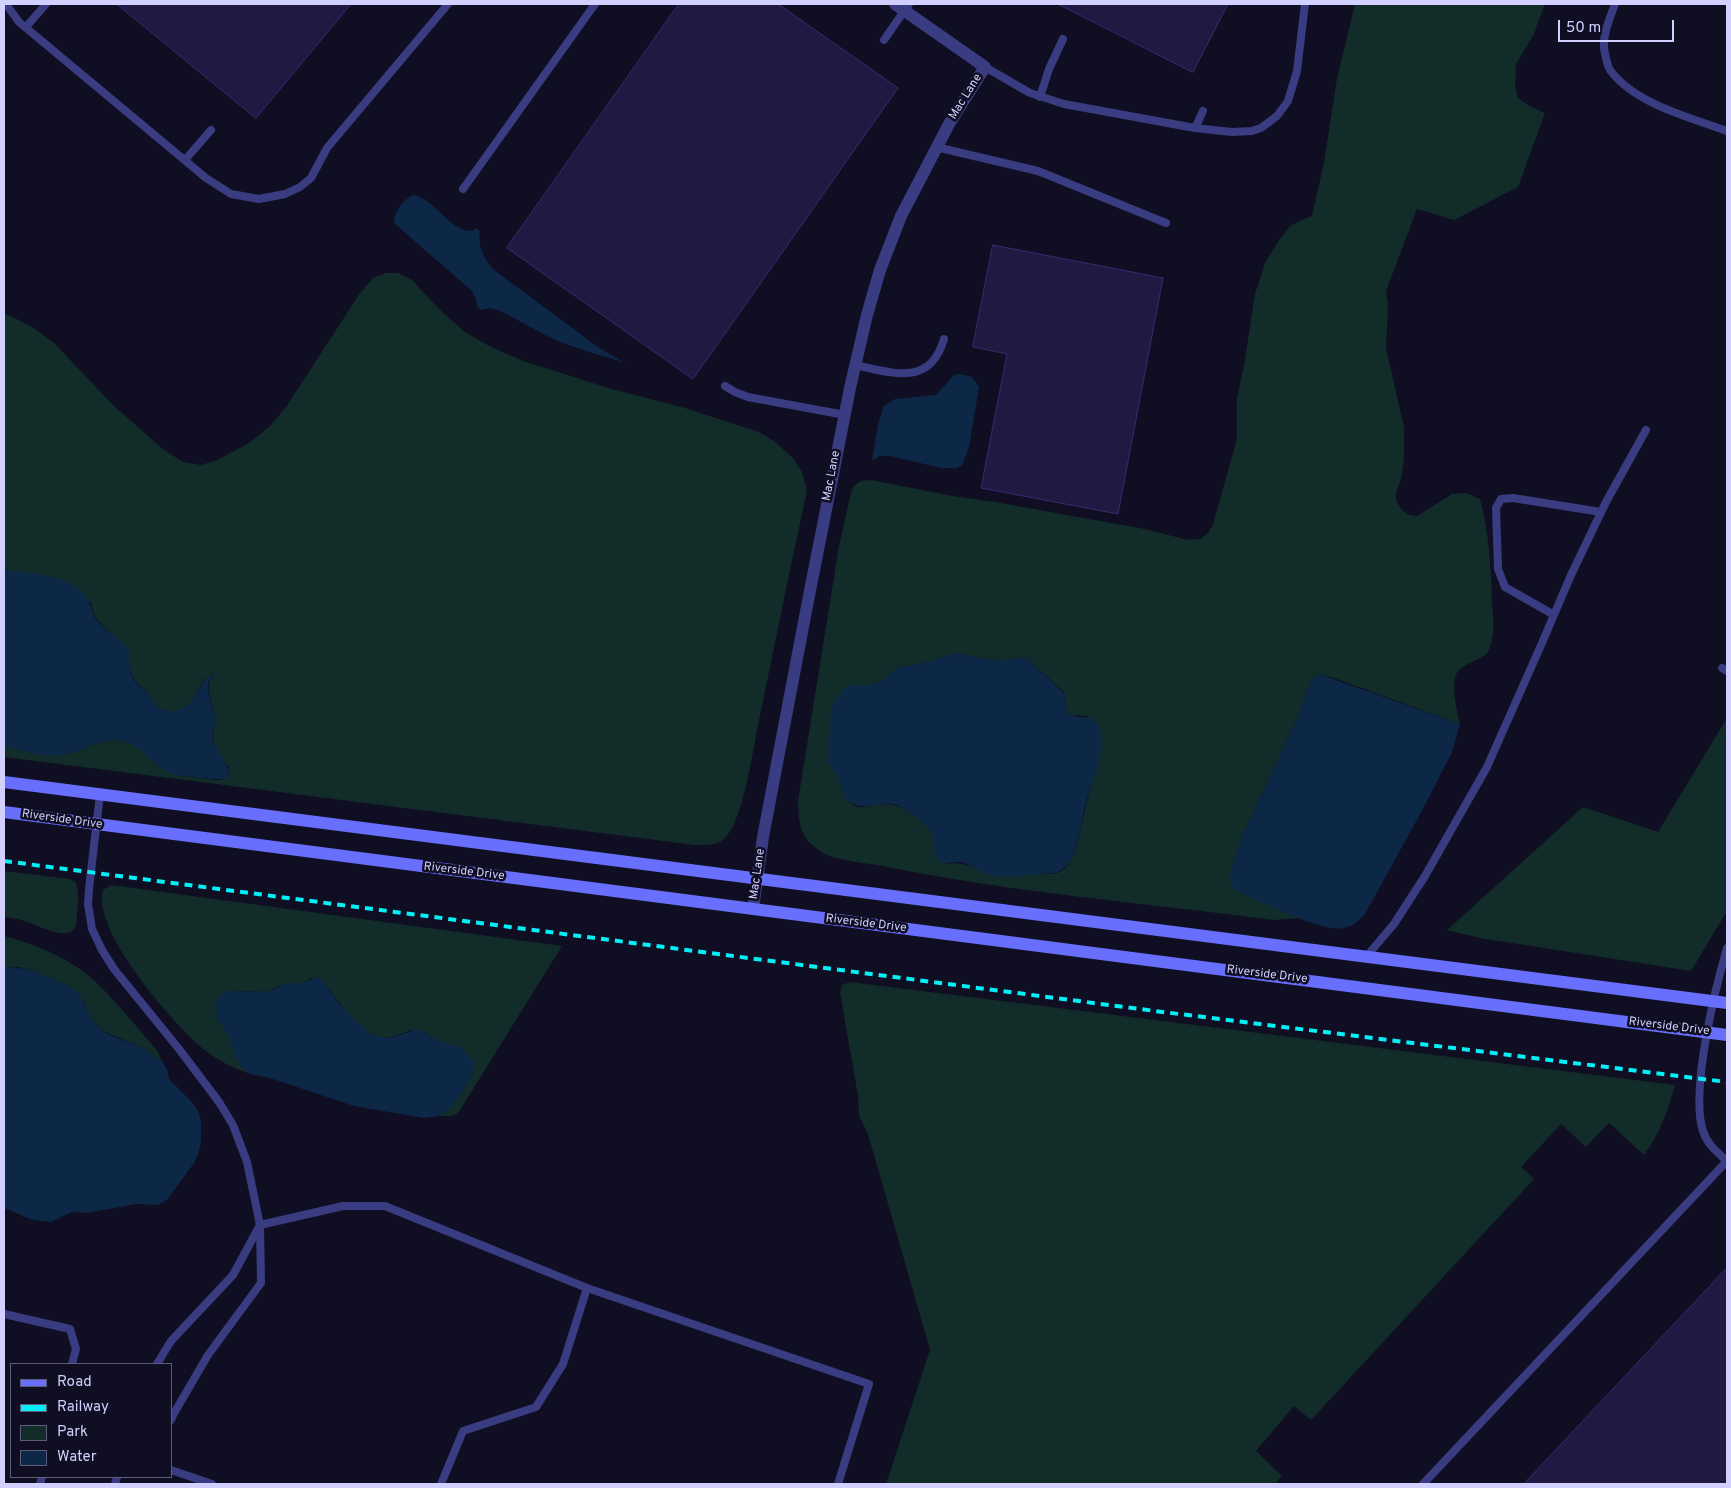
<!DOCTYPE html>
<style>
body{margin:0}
#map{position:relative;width:1731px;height:1488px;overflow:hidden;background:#100e22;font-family:Overpass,sans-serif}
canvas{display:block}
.frame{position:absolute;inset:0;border:5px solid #d2d0fe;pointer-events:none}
.legend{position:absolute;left:10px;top:1363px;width:162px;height:115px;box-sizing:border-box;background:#100e22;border:1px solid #5e5c7a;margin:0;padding:6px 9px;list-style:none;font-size:15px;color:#d2d0fe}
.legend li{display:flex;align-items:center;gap:10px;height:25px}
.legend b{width:25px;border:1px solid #5e5c7a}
.scale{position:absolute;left:1558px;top:20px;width:116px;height:22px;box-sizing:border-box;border:2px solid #d2d0fe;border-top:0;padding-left:6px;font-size:15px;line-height:18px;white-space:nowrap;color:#d2d0fe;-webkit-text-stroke:4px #100e22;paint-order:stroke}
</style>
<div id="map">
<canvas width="1731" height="1488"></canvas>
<div class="frame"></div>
<ul class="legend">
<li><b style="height:6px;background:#696ffd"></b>Road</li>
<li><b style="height:6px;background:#04eff6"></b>Railway</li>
<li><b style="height:14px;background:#112c29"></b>Park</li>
<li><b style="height:14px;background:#0d2747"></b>Water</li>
</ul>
<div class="scale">50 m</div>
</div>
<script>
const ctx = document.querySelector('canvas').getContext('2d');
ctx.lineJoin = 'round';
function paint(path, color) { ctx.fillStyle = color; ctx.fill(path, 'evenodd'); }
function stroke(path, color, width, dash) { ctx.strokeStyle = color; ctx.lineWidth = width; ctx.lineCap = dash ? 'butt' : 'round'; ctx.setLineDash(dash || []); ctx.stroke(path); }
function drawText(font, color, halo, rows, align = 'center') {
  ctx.font = font + ' Overpass,sans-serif'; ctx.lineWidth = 5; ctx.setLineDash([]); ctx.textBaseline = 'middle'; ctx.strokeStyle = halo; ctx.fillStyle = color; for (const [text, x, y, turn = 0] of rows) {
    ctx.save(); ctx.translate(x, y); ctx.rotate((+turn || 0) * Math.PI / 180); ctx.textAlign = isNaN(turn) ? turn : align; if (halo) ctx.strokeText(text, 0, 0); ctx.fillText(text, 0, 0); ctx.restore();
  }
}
paint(new Path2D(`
 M1355 4H1545L1533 36 1516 64 1515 87 1518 98 1529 106 1545 113 1518 187 1454 220 1417 209 1386 291 1388 304 1386 348 1404 427V459L1401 479 1396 492V500L1402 510 1409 515 1417 516 1452 494 1466 493 1480 499C1489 532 1491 567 1492 601 1493 617 1495 632 1490 647 1485 664 1459 660 1455 678 1452 692 1457 710 1460 724L1334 678 1322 675 1316 676 1311 681 1298 717 1242 837 1231 872 1237 891 1300 918 1274 920C1145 903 1015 893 888 867 874 864 834 860 825 854 800 839 799 828 798 801L839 546 851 492 855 485 861 481 871 480 953 496 995 502 1145 529 1188 540 1200 539 1208 533 1213 524 1237 439V398L1244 366 1255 294 1265 263 1279 240 1291 225 1312 216 1324 163 1337 78ZM954 653C972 656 989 662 1007 660 1015 660 1020 656 1027 659L1064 692 1067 712 1071 715 1087 716 1099 728C1102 762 1091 782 1084 814 1080 828 1075 862 1063 870 1055 876 1041 873 1032 874 1018 875 1005 876 991 872 975 868 962 861 947 864 941 851 936 836 926 826 915 813 896 802 878 804 869 806 860 810 852 804 842 798 843 786 838 777 836 771 831 766 827 761L830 738 853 685H873L884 680 893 671 901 667 929 662Z
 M386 273H398L411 279 442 312 465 332 491 347 523 361 612 389 685 408 759 432 774 441 793 458 802 472 807 491C790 567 775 644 759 720 753 748 744 821 724 839 717 846 704 845 695 845L4 757V746C21 750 43 757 61 755 81 753 99 737 120 740 129 742 140 748 147 754 151 758 154 763 158 766 173 777 203 779 221 780L229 768C222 759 215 749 213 738 212 732 215 728 215 722 216 705 201 689 214 674 211 676 207 677 204 680 196 690 193 708 177 711 169 713 158 710 153 703 151 700 150 696 148 693 142 686 133 682 131 673 129 664 131 654 125 647 112 630 95 628 91 603L56 578 4 570V314L11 316 32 327 54 343 114 406 163 449 183 462 201 465 217 460 249 443 270 426 286 407 360 293 373 278Z
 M1727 718V911L1691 971 1480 938 1447 930 1583 807 1658 832Z
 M4 871 70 879 75 882C80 891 78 902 77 913 77 919 77 927 72 931 63 939 37 925 27 922 20 919 11 918 4 917Z
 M111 885 562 946 460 1110C455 1118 448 1116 439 1116 454 1105 461 1093 470 1078L462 1048C453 1044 444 1044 436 1040 428 1036 425 1030 416 1030 402 1030 395 1041 378 1037 354 1030 337 998 322 980L311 978 306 982 278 986 267 992 229 991 222 993 217 1017C222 1024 227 1031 230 1039 236 1055 236 1062 250 1074 234 1068 220 1062 206 1051 175 1027 91 930 103 890Z
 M4 936C32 943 61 955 84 972 109 991 135 1026 157 1050L162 1061 143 1048 108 1033 98 1027 92 1020 79 994 71 987 28 969 18 967 4 968Z
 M850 982 1675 1085C1667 1113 1661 1131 1644 1155L1609 1123 1586 1147 1561 1124 1521 1167 1534 1179 1311 1420 1294 1406 1256 1451 1282 1476 1275 1484H886L930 1350 868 1134 859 1115 858 1096 840 992 842 985Z`), '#112c29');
paint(new Path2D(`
 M414 195C436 200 450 232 472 231L476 228 480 231C478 247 483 258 494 270L598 347 625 363C602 355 580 350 558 341 537 332 518 319 498 310L490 308 481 310 477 307 476 300 472 291 394 223C394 212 403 199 414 195Z
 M960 374 972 377 979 387 969 448 962 465 957 468H941L890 456H879L872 461 878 424 884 406 895 399 936 395 954 375Z
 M4 570C29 573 56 574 77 588 93 599 89 611 99 623 107 633 124 639 129 652 131 659 129 668 131 675 134 684 144 687 149 695 152 699 152 704 157 707 162 711 170 712 175 711 197 709 196 679 215 673 211 678 208 681 208 687 208 699 215 709 215 721 215 728 211 733 213 740 217 752 232 768 228 778 216 781 175 777 164 770 149 761 141 744 120 740 99 737 81 753 61 755 43 757 21 751 4 746Z
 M954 653C972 656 989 662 1007 660 1015 660 1020 656 1027 659L1064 693 1067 712C1077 721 1093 712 1099 727 1107 749 1092 782 1086 803 1081 821 1079 842 1071 859 1067 867 1062 871 1054 873 1035 874 1006 879 989 875 979 872 971 864 961 862 954 861 941 867 937 858 933 852 936 843 933 836 928 824 910 812 899 806 878 797 866 816 845 799L839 779 827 761 831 710 836 699 844 689 853 685H873L884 680 893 671 901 667 929 662Z
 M1322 675 1460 724 1452 752 1423 809 1366 912C1360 920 1354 926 1344 928 1321 933 1261 901 1237 891L1232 886 1229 878 1242 837 1298 717 1311 681 1316 676Z
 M7 967 28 969 71 987 79 994 92 1020 98 1027 108 1034 143 1048 162 1061 167 1069 169 1079 191 1101 199 1113 201 1121V1141L199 1152 194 1163 167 1200 157 1205 137 1204 86 1213 72 1212 51 1222 33 1220 4 1208V968Z
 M316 977 322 980 340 1005 370 1034 386 1038 394 1037 414 1030H420L438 1041 454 1045 462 1048 473 1061V1070L470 1078 457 1100 450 1108 439 1116 424 1118 354 1106 270 1078 250 1074 240 1065 235 1056 229 1037 217 1017 216 1003 218 997 222 993 229 991 267 992 285 984 306 982Z`), '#0d2747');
const building = new Path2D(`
 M117 4H351L256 118Z
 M679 4H778L898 88 693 379 507 248Z
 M1058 4H1228L1193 72Z
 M993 245 1163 278 1118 514 981 488 1007 354 973 347Z
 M1727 1268V1484H1524Z`);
paint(building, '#201a43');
stroke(building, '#352d6f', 1);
stroke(new Path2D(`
 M6 4 19 22 206 178 231 194 259 199 285 194 300 187 311 178 327 148 448 4
 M1615 4C1610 18 1603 33 1604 48 1605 54 1607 65 1610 70 1635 104 1689 117 1727 131
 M26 27 46 4
 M884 40 909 4
 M985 67 1030 93 1064 104 1195 128 1232 132 1252 131 1261 128 1277 116 1288 101 1297 71 1305 4
 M1040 97 1049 69 1063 39
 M1195 128 1203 111
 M936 147 1038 171 1166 223
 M185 160 211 130
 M463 189 595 4
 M855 365C893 373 930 387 944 339
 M725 386 735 392 748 397 845 415
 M1554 615 1505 587 1498 569 1496 508 1501 499 1513 498 1601 512
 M1722 668 1727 671
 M100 794 89 889 88 904 92 929 102 950 114 969 179 1049 219 1102 233 1125 247 1162 260 1225 261 1283 208 1355 173 1415 171 1420
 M1366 957 1394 924 1425 876 1487 767 1542 643 1571 575 1606 502 1646 430
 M1727 1161C1717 1152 1707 1144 1703 1131 1690 1092 1715 989 1727 948
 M4 1314 70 1329 76 1349 72 1364
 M157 1364 171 1341 233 1275 260 1225 343 1206H385L587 1288 869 1384 838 1484
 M171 1470 212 1484
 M40 1484 42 1477
 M115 1484 117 1477
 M441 1484 463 1431 536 1407 563 1364 587 1288
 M1423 1484 1727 1161`), '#3a3c81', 8);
stroke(new Path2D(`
 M753 909 763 837 807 606 850 388 867 315 880 270 901 216 949 124 985 67 895 4`), '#3a3c81', 12);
stroke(new Path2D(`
 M4 782 1727 1003
 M4 812 1727 1035`), '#696ffd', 12);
stroke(new Path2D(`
 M4 861 1155 1011 1727 1082`), '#04eff6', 4, [8, 6]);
drawText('12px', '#d2d0fe', '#100e22', [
 ["Mac Lane",966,97,-58],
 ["Mac Lane",832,476,-79],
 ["Riverside Drive",62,820,8],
 ["Riverside Drive",464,872,7],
 ["Mac Lane",758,874,-82],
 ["Riverside Drive",866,924,7],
 ["Riverside Drive",1267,975,7],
 ["Riverside Drive",1669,1027,7]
]);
</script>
